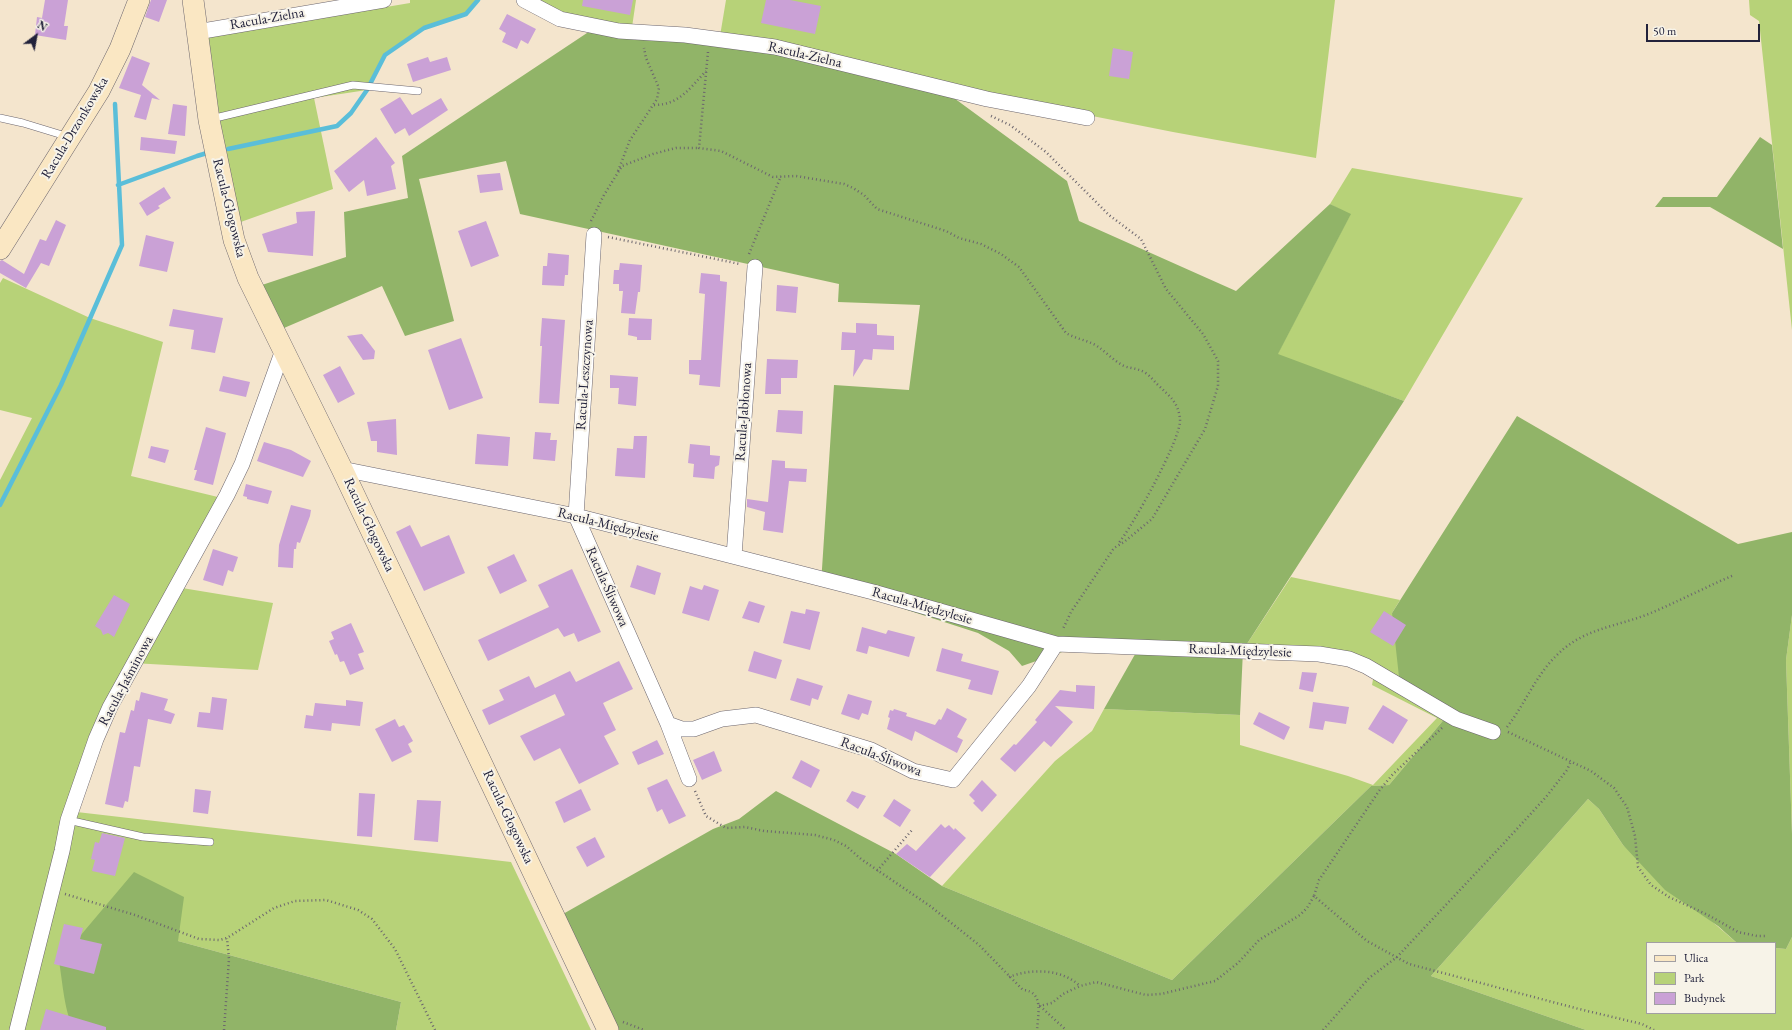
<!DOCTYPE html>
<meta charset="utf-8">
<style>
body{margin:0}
#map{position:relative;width:1792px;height:1030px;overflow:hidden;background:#f4e5cd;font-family:"EB Garamond",serif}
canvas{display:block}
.legend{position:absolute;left:1646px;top:942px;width:130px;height:72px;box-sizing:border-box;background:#f7f3e8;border:1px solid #a29fa3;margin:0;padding:5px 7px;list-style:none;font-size:12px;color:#22223b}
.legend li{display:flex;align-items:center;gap:8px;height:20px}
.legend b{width:20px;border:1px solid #a29fa3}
.north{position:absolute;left:16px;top:16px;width:40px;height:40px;-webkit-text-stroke:3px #f7f3e8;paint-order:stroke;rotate:32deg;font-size:11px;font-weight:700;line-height:16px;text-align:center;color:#22223b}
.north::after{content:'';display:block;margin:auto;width:14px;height:18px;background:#22223b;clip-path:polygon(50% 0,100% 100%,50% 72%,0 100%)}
.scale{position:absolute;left:1646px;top:24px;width:114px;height:18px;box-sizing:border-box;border:2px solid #22223b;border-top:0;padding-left:5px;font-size:12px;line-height:14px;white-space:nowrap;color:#22223b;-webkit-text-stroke:3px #f7f3e8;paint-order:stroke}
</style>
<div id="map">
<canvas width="1792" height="1030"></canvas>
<ul class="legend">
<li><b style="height:5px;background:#fae7c3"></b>Ulica</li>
<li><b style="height:11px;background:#b7d278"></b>Park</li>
<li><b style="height:11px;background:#caa1d6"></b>Budynek</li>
</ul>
<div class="north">N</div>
<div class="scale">50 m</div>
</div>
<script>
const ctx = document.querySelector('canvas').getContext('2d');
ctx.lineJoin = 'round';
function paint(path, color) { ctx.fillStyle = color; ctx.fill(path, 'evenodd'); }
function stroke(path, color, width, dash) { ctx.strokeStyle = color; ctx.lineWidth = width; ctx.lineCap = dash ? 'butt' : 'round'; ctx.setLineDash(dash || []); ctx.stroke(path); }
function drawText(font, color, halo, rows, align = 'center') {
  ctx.font = font + ' "EB Garamond",serif'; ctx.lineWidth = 4; ctx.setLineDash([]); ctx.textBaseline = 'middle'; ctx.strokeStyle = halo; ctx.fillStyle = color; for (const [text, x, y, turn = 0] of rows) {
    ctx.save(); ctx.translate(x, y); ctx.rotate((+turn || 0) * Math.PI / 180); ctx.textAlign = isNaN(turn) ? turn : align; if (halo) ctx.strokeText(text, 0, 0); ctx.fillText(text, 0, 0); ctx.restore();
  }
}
paint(new Path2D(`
 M410 0H478L466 14 424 28 386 55 367 90 314 98 333 189 238 223 227 176 208 37 410 3Z
 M518 0H636L631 34Z
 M726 0H1335L1316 158 1173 132 719 42Z
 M1749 0H1792V330L1759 21 1750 15Z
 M1352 168 1523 198 1404 401 1277 355 1350 215 1330 204Z
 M3 278 90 318 163 342 131 476 222 498 176 587 273 603 258 670 132 663 68 811 511 862 591 1030H396L401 1002 178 941 75 1030H0V480L32 418 0 410V283Z
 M1291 577 1400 600 1392 613 1446 717 1389 785 1371 786 1172 980 942 886 1055 761 1092 731 1104 709 1240 715V745L1348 776 1373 785 1437 718 1372 685 1374 674 1344 659 1243 650Z
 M1792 615V834L1786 660Z
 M1588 799 1599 809 1623 845 1737 943H1647V1013H1775V948L1786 949 1792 937V1030H1586L1431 976Z`), '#b7d278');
paint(new Path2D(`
 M593 29 719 42 939 87 1067 181 1079 221 1236 291 1330 204 1351 214 1278 354 1404 401 1243 650 1240 715 1104 709 1138 649 1062 652 1022 666 1009 651 978 633 864 596 821 584 834 385 909 390 920 305 838 302 839 284 520 214 506 161 419 179 454 321 405 336 382 286 284 328 262 285 346 257 344 212 408 198 402 156Z
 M1760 137 1772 145 1783 249 1710 207H1655L1663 197H1717Z
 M1517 416 1738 544 1792 532V615L1786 660 1792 834V937L1786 949 1775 948V943H1737L1718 926 1665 890 1623 845 1599 809 1588 799 1431 976 1586 1030H618L563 914 713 829 739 819 776 791 896 854 942 886 1172 980 1371 786 1389 785 1446 717 1400 686 1392 613Z
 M134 872 184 897 178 941 401 1002 396 1030H75C65 1018 62 978 59 961Z`), '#91b468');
stroke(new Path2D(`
 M228 149 337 126 351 113 367 90 385 55 424 28 466 14 478 0
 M118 185 197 156 207 153
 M0 505 61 385 122 245 115 104`), '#5abed9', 4.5);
paint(new Path2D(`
 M45 0H68L64 26H68L66 40 35 35 37 17 42 18Z
 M151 0H167L159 22 145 17Z
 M583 0H633L630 15 582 6Z
 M766 0H790L821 6 815 34 761 23Z
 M507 14 536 29 528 44 521 40 517 49 502 42 506 33 499 29Z
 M1113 48 1133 52 1129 79 1109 76Z
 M132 56 150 63 142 85 160 100 152 98 146 120 134 117 141 95 119 88Z
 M428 57 430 62 447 57 451 70 413 82 407 64Z
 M400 97 412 115 441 98 448 110 409 136 405 128 395 134 380 109Z
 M173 104 187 106 185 136 168 134Z
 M141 137 177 141 175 154 140 150Z
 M376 137 395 163 391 166 396 189 367 196 364 180 349 192 334 171Z
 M500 173 503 190 480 193 477 175Z
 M164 187 171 198 158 206 160 208 147 216 139 203Z
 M315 211 313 256 268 252 262 234 297 223 296 212Z
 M56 220 66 225 49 266 41 263 26 288 0 273V261L2 260 24 274 40 239 46 241Z
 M486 221 499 256 471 267 458 231Z
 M146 235 174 242 167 272 139 266Z
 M548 253 569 255 568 275H565L564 286 542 285 543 266H547Z
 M620 263 642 265 640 292H638L635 314 621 313 623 291H619V284H613L614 270H619Z
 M701 273 720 275V281L727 282 720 387 699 385 700 375 689 374V360H701L705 294 699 293Z
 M777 285 798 287 796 313 776 311Z
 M173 309 223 318 215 353 191 349 194 330 169 326Z
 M542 318 565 320 559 404 539 403 542 346H540Z
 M629 318 652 319 651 340H637V337L628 335Z
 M856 323 877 324V335L894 336V350L873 349 872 360 864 359 853 377 855 350H841L842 332 856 333Z
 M362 334 375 351 374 359 363 360 347 336Z
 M461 338 483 398 449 410 428 350Z
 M767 359 798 360 797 378H781V394H765Z
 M340 366 355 394 338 403 323 375Z
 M610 375 638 377 636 406 618 404 619 388H610Z
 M223 376 250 382 246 397 219 391Z
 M778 410 803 411 802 434 776 432Z
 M396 419 397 455 377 452V441H371L367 422Z
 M206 427 226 433 213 485 194 480 197 470H194Z
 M535 432 551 433 550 440H557L555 461 533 459Z
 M477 434 510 437 508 466 475 464Z
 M634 436H647L645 478 615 476 617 448 633 449Z
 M264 442 291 450 311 461 303 477 257 461Z
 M690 444 710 446V455L720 456 719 465 715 467 714 479 693 477 694 464 688 463Z
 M151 446 169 450 165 463 148 458Z
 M772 460 785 461V468L807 469 806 482 789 481 783 533 763 530 765 512 747 507V499L768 502Z
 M246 484 272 491 268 504 247 499V497L243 496Z
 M291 505 311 510 310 516 300 543 297 542 296 549H294L293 568 278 567 279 545Z
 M410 525 421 547 449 535 465 573 424 591 396 532Z
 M213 549 238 557 233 572 228 570 223 586 203 580Z
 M514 554 527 581 500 594 487 567Z
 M637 565 661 573 655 595 630 587Z
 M572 569 601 632 578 642 574 633 564 637 558 628 488 661 478 640 549 607 538 585Z
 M704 585 719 590 709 621 682 613 690 586 702 590Z
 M114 595 130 604 114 637 108 633 103 635 101 630 95 626Z
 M749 601 765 606 759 623 742 618Z
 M806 609 820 612 810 650 783 643 791 611 805 614Z
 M1384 611 1406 625 1393 646 1370 632Z
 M351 623 364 652 358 654 364 669 350 675 344 661 340 662 337 654 335 655 329 641 334 639 331 632Z
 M862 627 886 634 888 630 915 637 909 657 869 646 867 654 856 651Z
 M942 648 963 654 961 661 999 671 992 695 968 689 971 680 936 671Z
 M754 651 782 660 776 679 748 671Z
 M619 661 633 689 603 703 616 730 604 736 619 764 579 784 560 748 534 761 520 736 565 715 555 694 489 725 482 710 504 700 499 690 529 676 535 688 570 671 576 682Z
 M1302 672 1317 673 1313 692 1299 689Z
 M797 678 823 686 818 700 812 698 810 706 790 700Z
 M1076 685 1095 686 1094 709 1055 706 1073 722 1051 747 1044 741 1015 772 1000 759 1014 744 1016 745 1037 722 1035 720 1060 690 1076 692Z
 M141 692 168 699 164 710 175 714 171 724 148 719 140 767 134 766 128 802 125 801 123 808 105 804 120 732 125 733 131 710 134 711 136 700 139 701Z
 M848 694 872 701 868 715 862 713 859 720 841 714Z
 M212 697 227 699 223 730 197 727 199 712 210 713Z
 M346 700 363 702 360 726 332 723 331 731 304 728 306 715 313 716 315 703 346 706Z
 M1313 702 1349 707 1346 724 1325 721 1323 730 1309 728Z
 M1383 705 1408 720 1393 744 1368 729Z
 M947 708 967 719 957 737 963 740 957 753 915 731 912 741 887 729 890 718 888 717 890 710 893 711 894 709 907 713 906 716 935 725 939 719 941 720Z
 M1259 712 1290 727 1284 740 1253 724Z
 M395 719 399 727 404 725 413 741 408 744 412 752 392 762 375 729Z
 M657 740 664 754 638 765 632 752Z
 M714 751 722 771 702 780 693 760Z
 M801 760 820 770 811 788 792 778Z
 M667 779 686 816 669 824 662 809 657 812 647 788Z
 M982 780 997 795 982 812 973 803 975 801 969 795Z
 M195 789 211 791 208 814 193 812Z
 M581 789 591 810 564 823 555 802Z
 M852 791 866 796 858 809 846 801Z
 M359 793 375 794 372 837 357 836Z
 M894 799 911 810 900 827 883 816Z
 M417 800 441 801 438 842 414 840Z
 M941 824 945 828 949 825 954 830 955 828 966 838 930 877 896 854 907 844 916 851Z
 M102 833 125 838 115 876 92 871 95 860 91 859 95 842 99 843Z
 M595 837 605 857 587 867 576 847Z
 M64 924 83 928 80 939 102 944 94 974 54 964Z
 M46 1009 106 1027V1030H40Z`), '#caa1d6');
const lane = new Path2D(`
 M0 118 23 123 69 137
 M211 119 353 85 418 91
 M68 820 143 837 210 842`);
const street = new Path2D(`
 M524 0 560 19 619 31 685 35 775 47 987 99 1087 118
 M197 32 384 0
 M594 235 576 516 668 724 689 779
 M342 469 576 516 873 592 1056 644 1319 654 1349 659 1366 666 1456 719 1493 732
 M734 556 755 267
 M668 724 682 729H694L722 719 756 715 871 750 913 771 953 780 1029 686 1056 644
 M17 1030 62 851 68 820 96 739 110 707 227 495 242 464 283 350`);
const secondary = new Path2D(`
 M193 0 209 120 234 240 248 278 342 469 608 1030
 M0 249 99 91 120 49 139 0`);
stroke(lane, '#6c666e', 8);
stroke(street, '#6c666e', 16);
stroke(secondary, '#6c666e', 22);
stroke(new Path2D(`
 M708 52 699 148 721 151 773 177 796 176 844 184 853 188 864 195 877 209 946 231 959 238 981 244 1001 254 1019 267 1066 333C1076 339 1087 340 1097 346 1106 352 1114 361 1124 366 1132 369 1139 368 1147 374 1151 377 1154 381 1157 384 1169 396 1178 401 1180 419 1182 438 1132 527 1118 544
 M654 105C679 105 690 88 706 71
 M991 116 1010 125 1046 152 1109 215 1141 239 1166 289 1203 334 1218 361V386L1205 429 1152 519 1124 542 1114 548 1071 612 1063 629
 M618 171 630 140 657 99 659 88 646 58 644 48
 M591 221 604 195 622 166 653 154 676 148H699
 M608 237 740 264
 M749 254 781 176
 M1507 727C1525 704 1535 677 1555 657 1582 628 1617 627 1651 613 1679 601 1706 587 1734 575
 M1442 728 1393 774 1379 791 1319 880 1314 896 1367 941 1409 964 1579 1009 1642 1024 1654 1030
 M1508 732 1591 771 1614 788 1627 807 1635 836 1638 867 1651 885 1669 897 1708 915 1738 932 1757 936H1767
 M695 791 706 816 726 828 745 827 764 831 815 835 834 840 846 846 861 859 930 906 979 945 1023 990C1044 991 1038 1015 1037 1030
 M877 871 912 830
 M65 894 135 915 199 939 220 940 227 938 274 908 295 901 326 900 358 910 372 919 395 949 435 1030
 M1009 977C1032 968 1062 969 1080 986
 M1039 1006 1052 1003 1063 994 1080 986 1096 982 1146 995 1161 994 1215 981 1238 963 1259 940 1300 915 1307 908 1314 896
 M1040 1006 1066 1030
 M623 1022 644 1030
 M224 1030 229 959 227 938
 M1323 1030 1369 978 1397 957 1505 842 1546 797 1567 770 1571 761`), '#6c666e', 2.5, [1, 3]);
stroke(lane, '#fff', 7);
stroke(street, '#fff', 15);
stroke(secondary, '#fae7c3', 21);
drawText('14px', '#22223b', '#f7f3e8', [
 ["Racula-Zielna",267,19,-10],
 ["Racula-Zielna",805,55,13],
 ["Racula-Drzonkowska",75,128,-59],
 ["Racula-Głogowska",229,208,76],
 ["Racula-Leszczynowa",585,375,-86],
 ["Racula-Jabłonowa",744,412,-86],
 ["Racula-Głogowska",369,525,65],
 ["Racula-Międzylesie",608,525,14],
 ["Racula-Śliwowa",607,587,66],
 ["Racula-Międzylesie",922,606,16],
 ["Racula-Międzylesie",1240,651,2],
 ["Racula-Jaśminowa",126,681,-62],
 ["Racula-Śliwowa",881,757,21],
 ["Racula-Głogowska",508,817,65]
]);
</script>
